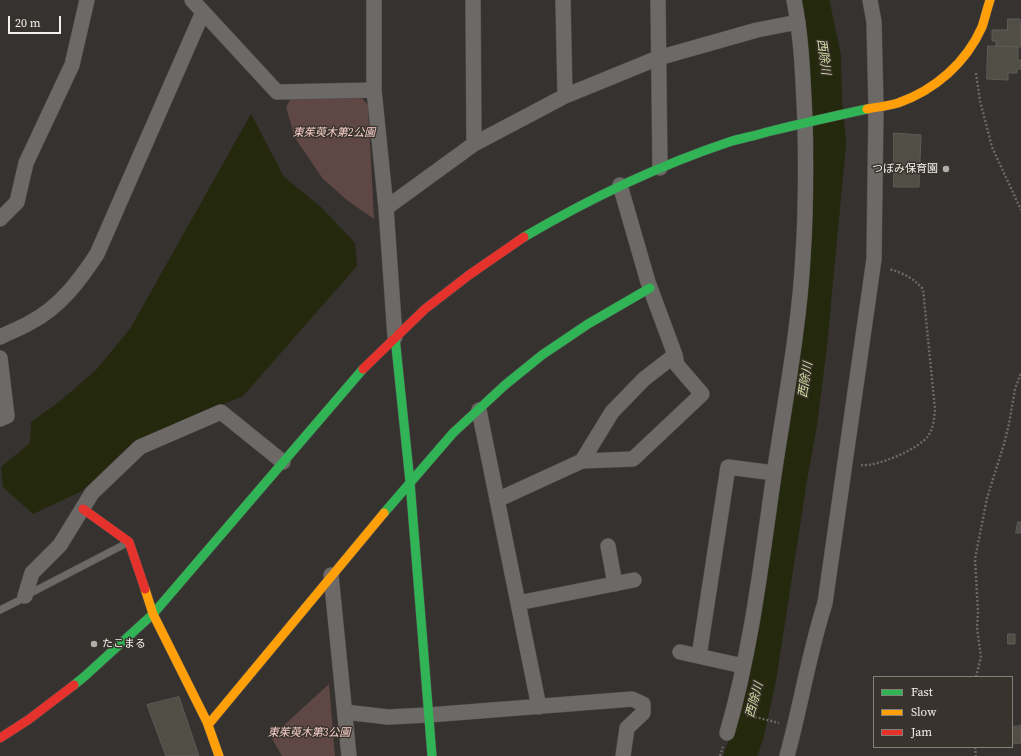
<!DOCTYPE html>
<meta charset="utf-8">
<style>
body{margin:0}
#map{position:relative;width:1021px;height:756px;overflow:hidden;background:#35322f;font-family:"Source Serif 4",serif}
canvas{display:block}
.legend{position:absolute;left:873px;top:676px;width:140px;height:72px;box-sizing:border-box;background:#38332c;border:1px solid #837f79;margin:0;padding:5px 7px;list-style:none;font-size:12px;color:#f3f0ec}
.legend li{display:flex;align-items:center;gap:8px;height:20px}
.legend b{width:20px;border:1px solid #837f79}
.scale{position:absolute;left:8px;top:16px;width:53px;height:18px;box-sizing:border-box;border:2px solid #f3f0ec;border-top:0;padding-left:5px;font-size:12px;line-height:14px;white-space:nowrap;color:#f3f0ec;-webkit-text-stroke:3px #38332c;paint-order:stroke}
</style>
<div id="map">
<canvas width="1021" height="756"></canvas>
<ul class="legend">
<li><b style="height:5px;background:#30b455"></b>Fast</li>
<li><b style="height:5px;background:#ff9f0a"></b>Slow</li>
<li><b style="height:5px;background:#e5322d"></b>Jam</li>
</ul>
<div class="scale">20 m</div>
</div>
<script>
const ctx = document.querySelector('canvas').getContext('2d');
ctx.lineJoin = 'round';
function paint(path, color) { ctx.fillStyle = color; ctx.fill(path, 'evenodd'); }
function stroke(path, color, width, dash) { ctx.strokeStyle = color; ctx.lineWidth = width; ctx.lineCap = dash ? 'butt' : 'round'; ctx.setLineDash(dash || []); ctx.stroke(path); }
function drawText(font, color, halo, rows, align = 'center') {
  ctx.font = font + ' "Source Serif 4","Noto Sans JP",serif'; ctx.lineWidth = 3; ctx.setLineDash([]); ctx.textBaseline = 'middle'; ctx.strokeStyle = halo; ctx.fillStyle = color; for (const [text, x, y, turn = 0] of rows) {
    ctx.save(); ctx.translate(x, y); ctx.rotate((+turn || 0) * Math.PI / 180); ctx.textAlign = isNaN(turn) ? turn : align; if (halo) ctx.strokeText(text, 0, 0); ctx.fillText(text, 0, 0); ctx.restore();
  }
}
paint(new Path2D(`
 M292 97H361L368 105 374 219 348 201 323 179 295 138 286 107Z
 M329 684 335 756H282L271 737Z`), '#5e4744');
paint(new Path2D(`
 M251 114 284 177 322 208 355 243 357 266 243 396 134 441 82 491 33 514 3 487 1 467 30 443 31 422 59 402 96 370 130 329Z`), '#24280c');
stroke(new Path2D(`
 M740 756 748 734 760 679 791 479 801 424 811 345 830 143 826 98 825 57 813 0`), '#24280c', 32);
const building = new Path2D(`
 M1008 19H1020L1021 47 996 46V41H992V30H1007Z
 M988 46 1018 47V60H1021V69H1017V73H1008V80L987 79Z
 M894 133 921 135 919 187H894Z
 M1018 522H1021V533H1016Z
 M1008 634H1015V644H1008Z
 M179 697 199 756H166L147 705Z
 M1021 726V743L1012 744V727Z`);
paint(building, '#514e46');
stroke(building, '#5d5c59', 1);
const lane = new Path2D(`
 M0 610 18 601 25 596 127 543`);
const street = new Path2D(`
 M192 0 277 92 374 90
 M374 0V90L386 208 395 337
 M473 0 474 144
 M563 0 565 96
 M658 0 660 168
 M386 208 474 144 565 96 658 58 757 30 798 22
 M0 219 17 202 26 163 72 65 87 0
 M0 337C10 332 21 328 31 322 60 307 80 280 97 254L203 12
 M0 358 7 416 0 419
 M479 410 539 707
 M582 461 612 412 644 379 675 355
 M497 500 582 461 633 459 702 394 677 365 675 355 648 282 620 185
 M608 546 615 584
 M331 575 349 756
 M25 596 32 573 60 545 92 493 140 447 221 412 283 462
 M518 603 634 580
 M680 652 743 666
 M699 656 728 467 774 473
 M345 712 388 717 429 715 632 699 643 704V713L627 728 623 756
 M727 733C751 651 761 565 773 481 784 406 799 331 803 256 806 211 806 167 805 122 803 81 802 40 794 0
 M787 756C801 705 809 653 825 603L874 259 876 108 874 22 870 0`);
const fast = new Path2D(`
 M524 237C589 199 657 166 729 142 741 138 755 136 767 132 800 124 834 116 867 109
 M395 337 410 482 432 756
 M384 513 453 433 505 385 542 355 588 324 650 288
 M74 685 85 676 153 614 363 369`);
const slow = new Path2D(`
 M867 109C877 107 888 106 898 103 935 90 966 63 982 27 985 18 987 9 990 0
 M145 589 153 614 207 722 219 756
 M208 725 384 513`);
const jam = new Path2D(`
 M363 369 425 309 469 275 524 237
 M83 509 129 542 145 589
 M0 738 28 720 74 685`);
stroke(lane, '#504e4b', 8);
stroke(street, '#504e4b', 16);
stroke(fast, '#504e4b', 10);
stroke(slow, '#504e4b', 10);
stroke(jam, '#504e4b', 10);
stroke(new Path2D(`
 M976 73 980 101 992 147 1021 210
 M861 465C877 467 919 449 928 436 934 428 934 418 935 409L923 289C913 278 903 273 889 269
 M976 677 981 657 977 628 978 612 975 559 987 498 1004 444 1009 424 1015 389 1021 373
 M747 715 779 723
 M975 747 976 756
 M720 756 723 747`), '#6b6866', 2.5, [2, 2]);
stroke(lane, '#6c6967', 7);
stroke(street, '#6c6967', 15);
stroke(fast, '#30b455', 9);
stroke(slow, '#ff9f0a', 9);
stroke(jam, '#e5322d', 9);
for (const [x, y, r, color] of [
 [946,169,4,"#b0aeaa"],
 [94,644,4,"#b0aeaa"]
]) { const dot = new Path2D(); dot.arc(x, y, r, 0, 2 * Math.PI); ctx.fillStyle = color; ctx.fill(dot); stroke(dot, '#38332c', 1.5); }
drawText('italic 11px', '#fad1cb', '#38332c', [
 ["東茱萸木第2公園",334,133],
 ["東茱萸木第3公園",309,733]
]);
drawText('11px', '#f3f0ec', '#38332c', [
 ["つぼみ保育園",938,169],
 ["たこまる",102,644,"left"]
], 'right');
drawText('italic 12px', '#d4dfa4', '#38332c', [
 ["西除川",823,57,82],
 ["西除川",806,380,-81],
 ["西除川",755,700,-75]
]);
</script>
